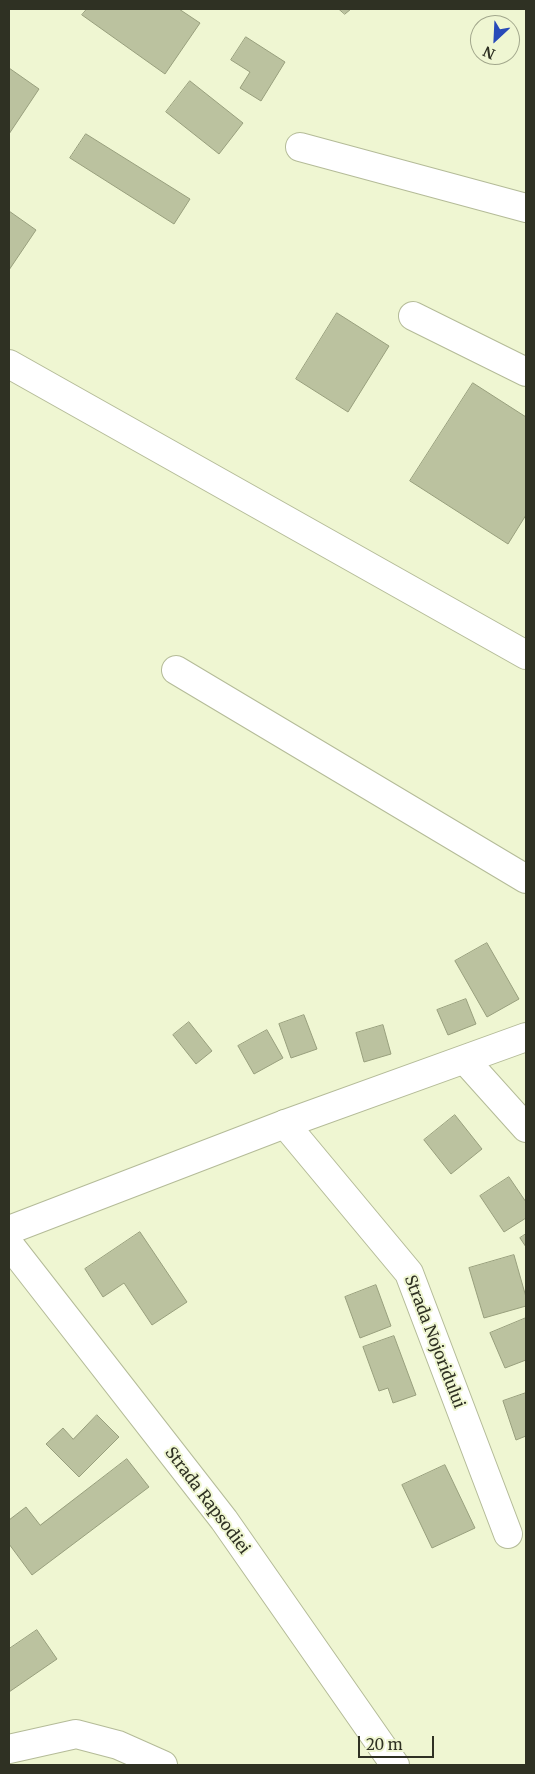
<!DOCTYPE html>
<style>
body{margin:0}
#map{position:relative;width:535px;height:1774px;overflow:hidden;background:#eff6d2;font-family:Merriweather,serif}
canvas{display:block}
.frame{position:absolute;inset:0;border:10px solid #2f3123;pointer-events:none}
.north{position:absolute;left:470px;top:15px;width:50px;height:50px;box-sizing:border-box;background:#eff6d2;border:1px solid #a2a78c;border-radius:50%;rotate:205deg;font-size:14px;font-weight:700;line-height:20px;text-align:center;color:#2f3123}
.north::after{content:'';display:block;margin:auto;width:18px;height:22px;background:#284ab9;clip-path:polygon(50% 0,100% 100%,50% 72%,0 100%)}
.scale{position:absolute;left:358px;top:1736px;width:76px;height:22px;box-sizing:border-box;border:2px solid #2f3123;border-top:0;padding-left:6px;font-size:15px;line-height:18px;white-space:nowrap;color:#2f3123;-webkit-text-stroke:4px #eff6d2;paint-order:stroke}
</style>
<div id="map">
<canvas width="535" height="1774"></canvas>
<div class="frame"></div>
<div class="north">N</div>
<div class="scale">20 m</div>
</div>
<script>
const ctx = document.querySelector('canvas').getContext('2d');
ctx.lineJoin = 'round';
function paint(path, color) { ctx.fillStyle = color; ctx.fill(path, 'evenodd'); }
function stroke(path, color, width, dash) { ctx.strokeStyle = color; ctx.lineWidth = width; ctx.lineCap = dash ? 'butt' : 'round'; ctx.setLineDash(dash || []); ctx.stroke(path); }
function drawText(font, color, halo, rows, align = 'center') {
  ctx.font = font + ' Merriweather,serif'; ctx.lineWidth = 4; ctx.setLineDash([]); ctx.textBaseline = 'middle'; ctx.strokeStyle = halo; ctx.fillStyle = color; for (const [text, x, y, turn = 0] of rows) {
    ctx.save(); ctx.translate(x, y); ctx.rotate((+turn || 0) * Math.PI / 180); ctx.textAlign = isNaN(turn) ? turn : align; if (halo) ctx.strokeText(text, 0, 0); ctx.fillText(text, 0, 0); ctx.restore();
  }
}
const building = new Path2D(`
 M87 9H179L200 23 165 74 82 15Z
 M339 9H351L345 14Z
 M246 37 285 62 261 101 240 88 250 72 231 60Z
 M9 68 39 89 9 134Z
 M190 81 243 123 219 154 166 112Z
 M86 134 190 199 174 224 70 158Z
 M9 211 36 230 9 270Z
 M337 313 389 346 348 412 296 379Z
 M473 383 526 417V515L508 544 410 481Z
 M487 943 519 999 487 1017 455 961Z
 M466 999 476 1024 448 1035 437 1010Z
 M304 1015 317 1049 291 1058 279 1024Z
 M189 1022 212 1051 196 1064 173 1035Z
 M383 1025 391 1054 364 1062 356 1033Z
 M267 1030 283 1058 254 1074 238 1046Z
 M455 1115 482 1149 451 1174 424 1140Z
 M509 1177 526 1202V1218L504 1232 480 1196Z
 M140 1232 187 1302 152 1325 124 1283 103 1297 85 1269Z
 M526 1234V1247L520 1238Z
 M514 1255 526 1297V1306L484 1318 469 1268Z
 M376 1285 391 1326 360 1338 345 1297Z
 M526 1318V1360L505 1368 490 1333Z
 M394 1336 416 1395 393 1403 388 1388 379 1391 363 1347Z
 M526 1393V1436L516 1440 503 1401Z
 M97 1415 119 1437 79 1477 46 1444 63 1428 73 1439Z
 M127 1459 149 1487 32 1575 9 1544V1520L26 1507 40 1525Z
 M445 1465 475 1528 432 1548 402 1485Z
 M37 1630 57 1659 9 1692V1649Z`);
paint(building, '#bbc29f');
stroke(building, '#989f7d', 1);
const minor = new Path2D(`
 M300 147 526 208
 M413 316 526 372
 M9 364 526 655
 M176 670 526 879
 M465 1060 526 1128
 M285 1124 409 1273 508 1534
 M9 1244 224 1520 395 1765
 M9 1749 76 1734 118 1745 163 1765`);
const major = new Path2D(`
 M9 1230 285 1124 526 1037`);
stroke(minor, '#b4bb98', 30);
stroke(major, '#b4bb98', 30);
stroke(minor, '#fff', 28);
stroke(major, '#fff', 28);
drawText('16px', '#2f3123', '#eff6d2', [
 ["Strada Nojoridului",434,1342,69],
 ["Strada Rapsodiei",207,1501,53]
]);
</script>
